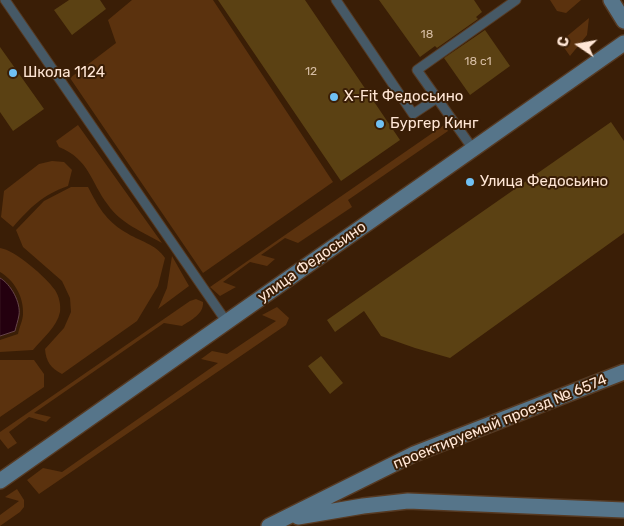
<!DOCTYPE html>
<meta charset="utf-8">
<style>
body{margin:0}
#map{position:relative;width:624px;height:526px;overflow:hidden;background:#3a1e06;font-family:Rubik,sans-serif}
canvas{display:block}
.north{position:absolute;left:554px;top:20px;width:50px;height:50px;-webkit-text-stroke:4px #3a1e06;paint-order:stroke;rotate:282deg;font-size:14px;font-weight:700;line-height:20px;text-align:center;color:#ffe6d5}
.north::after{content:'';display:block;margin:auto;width:18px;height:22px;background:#ffe6d5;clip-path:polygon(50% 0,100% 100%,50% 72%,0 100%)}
</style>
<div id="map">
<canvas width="624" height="526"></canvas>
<div class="north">С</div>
</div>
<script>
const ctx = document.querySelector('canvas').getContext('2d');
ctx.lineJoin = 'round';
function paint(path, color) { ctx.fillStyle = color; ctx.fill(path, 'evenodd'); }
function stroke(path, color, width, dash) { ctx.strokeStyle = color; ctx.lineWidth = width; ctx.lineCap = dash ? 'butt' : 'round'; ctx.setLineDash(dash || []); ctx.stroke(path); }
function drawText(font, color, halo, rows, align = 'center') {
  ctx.font = font + ' Rubik,sans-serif'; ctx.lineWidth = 4; ctx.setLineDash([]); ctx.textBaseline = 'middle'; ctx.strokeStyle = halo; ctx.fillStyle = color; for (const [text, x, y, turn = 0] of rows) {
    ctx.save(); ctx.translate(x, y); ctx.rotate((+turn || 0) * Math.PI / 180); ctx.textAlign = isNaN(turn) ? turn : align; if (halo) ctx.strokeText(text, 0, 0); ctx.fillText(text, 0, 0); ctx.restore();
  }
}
paint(new Path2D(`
 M132 0H213L333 182 203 273 70 78 116 43 108 20Z
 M550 0H581L566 13 557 11Z
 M589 18 587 35 570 56 560 42Z
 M78 125 162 243C143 232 120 223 108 205 90 181 90 160 59 147L56 141Z
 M444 125 448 131 348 200 352 207 298 243 285 238 261 255 275 259 267 266 250 262 223 282 236 287 220 296 210 287Z
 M52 161 64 162 72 170 68 186C42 195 31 207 13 227L1 217 4 191 39 164Z
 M71 187H88C98 206 105 220 125 232 139 241 156 244 165 258L158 286 137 321 62 374C51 368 46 362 45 349L64 328 71 312 70 298 62 281 23 247 16 230 44 201Z
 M0 248C15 250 46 277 55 290 59 296 61 305 60 312 57 327 42 339 33 350L0 352V340L18 334C19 328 23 320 23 314 24 297 14 280 0 272Z
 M172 256 189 286 158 309 167 288Z
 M196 299 203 302C204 314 191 320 182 326L164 323 34 413 51 417 46 422 29 417 9 432 17 443 8 449 0 439V432L190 301Z
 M277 307 289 318 286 325 39 494 27 480 43 468 62 472 218 363 201 359 212 351 227 354 276 321 262 315Z
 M0 360H34L44 374V387L0 417Z
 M17 489 24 500V507L20 512 0 526V515L19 501 5 497Z`), '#5b320e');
const water = new Path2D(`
 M0 278C11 284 21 303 19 315 18 321 16 326 15 331L0 336Z`);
paint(water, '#24000f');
stroke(water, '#66454a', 1);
paint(new Path2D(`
 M69 0H100L106 9 72 35 54 10Z
 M218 0H305L400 140 341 181Z
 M379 0H474L482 12 476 17 478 19 437 48 435 46 420 57Z
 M485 30 510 66 470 95 444 58Z
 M0 47 44 109 13 131 0 112Z
 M611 122 624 141V233L450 358 415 348 381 336 364 311 335 332 327 320Z
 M321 356 343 383 330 394 308 366Z`), '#5b4113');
const lane = new Path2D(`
 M5 0 226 321
 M336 0 413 114 437 98
 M473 149 417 70 516 0`);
const secondary = new Path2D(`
 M611 0 624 21
 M0 481 624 43
 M298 517 363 506 408 501 624 510
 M269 526 414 454 624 372`);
stroke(lane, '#563a23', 11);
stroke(secondary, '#563a23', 18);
stroke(lane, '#465966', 9);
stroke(secondary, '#56758a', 15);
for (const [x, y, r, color] of [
 [13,73,5,"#70c1f4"],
 [334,97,5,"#70c1f4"],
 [380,124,5,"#70c1f4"],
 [470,182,5,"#70c1f4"]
]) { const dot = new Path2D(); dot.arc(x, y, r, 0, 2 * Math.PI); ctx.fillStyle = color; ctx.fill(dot); stroke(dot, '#3a1e06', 2); }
drawText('12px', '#d6bda4', null, [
 ["18",427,35],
 ["18 с1",478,62],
 ["12",311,72]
]);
drawText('15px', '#ffe6d5', '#3a1e06', [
 ["Школа 1124",23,73],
 ["X-Fit Федосьино",344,97],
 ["Бургер Кинг",390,124],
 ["Улица Федосьино",480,182]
], 'left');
drawText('15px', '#ffe6d5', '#3a1e06', [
 ["улица Федосьино",312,262,-35],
 ["проектируемый проезд № 6574",500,422,-22]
]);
</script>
